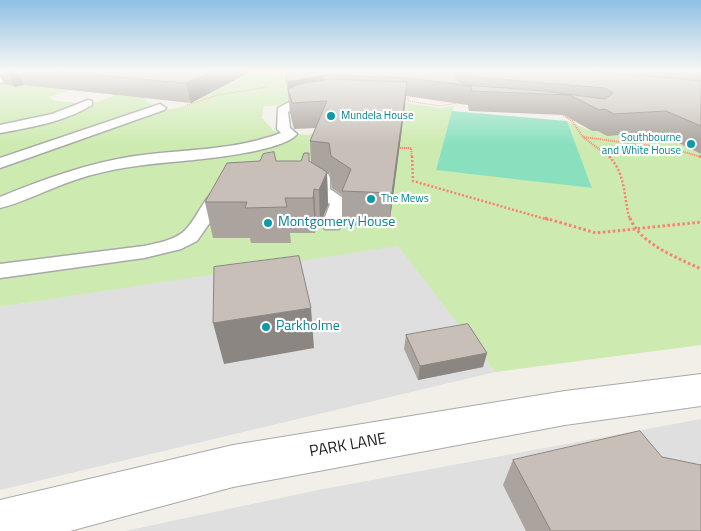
<!DOCTYPE html>
<style>
body{margin:0}
canvas{display:block;background:#f2efe9}
</style>
<canvas width="701" height="531"></canvas>
<script>
const ctx = document.querySelector('canvas').getContext('2d');
ctx.lineJoin = 'round';
function paint(path, color) { ctx.fillStyle = color; ctx.fill(path, 'evenodd'); }
function stroke(path, color, width, dash) { ctx.strokeStyle = color; ctx.lineWidth = width; ctx.lineCap = dash ? 'butt' : 'round'; ctx.setLineDash(dash || []); ctx.stroke(path); }
function drawText(font, color, halo, rows, align = 'center') {
  ctx.font = font + ' "Titillium Web",sans-serif'; ctx.lineWidth = 4.5; ctx.setLineDash([]); ctx.textBaseline = 'middle'; ctx.strokeStyle = halo; ctx.fillStyle = color; for (const [text, x, y, turn = 0] of rows) {
    ctx.save(); ctx.translate(x, y); ctx.rotate((+turn || 0) * Math.PI / 180); ctx.textAlign = isNaN(turn) ? turn : align; if (halo) ctx.strokeText(text, 0, 0); ctx.fillText(text, 0, 0); ctx.restore();
  }
}
paint(new Path2D(`
 M398 245 495 372 0 490V307Z
 M701 419V531H125L318 490Z`), '#e0dfdf');
paint(new Path2D(`
 M361 71 424 89 372 102 264 106 262 118 274 131 306 135 378 124 404 103 441 108 454 106 436 169 592 188 567 121 592 131H667L664 135 701 154V345L495 372 398 246 0 307V83L15 87 55 79 96 82 49 97 55 101 79 103 98 102 115 95 144 98C165 125 205 96 227 84L222 82 232 83 250 72 275 75Z`), '#cdebb0');
paint(new Path2D(`
 M452 111 567 121 592 188 436 170Z`), '#88e0be');
const lane = new Path2D(`
 M34 71H51L0 83V77Z
 M319 96 325 99 323 101 300 105 288 112 290 128 297 134C284 151 206 159 183 161 146 164 110 168 75 180 50 188 25 202 0 208V197C44 179 88 163 135 156 184 149 233 151 281 133L277 129 278 108 293 100Z
 M88 100 92 101V105C64 122 32 127 0 133V125L52 114Z
 M160 104 166 108 164 110 0 168V158Z
 M312 172 328 174 330 178V189L349 202 339 229H325L322 225 330 204 312 191 313 182 306 180 304 177 306 174Z
 M227 184 233 185 236 189 229 195 197 241 181 249 144 258 0 278V264L144 246C157 243 171 241 182 233 199 220 204 189 227 184Z`);
const street = new Path2D(`
 M701 374V406L565 425 233 487 70 531H0V500L233 445 565 391Z`);
stroke(lane, '#a9a9a9', 3);
stroke(street, '#a9a9a9', 2);
stroke(new Path2D(`
 M403 97 408 98V101L440 106 457 103
 M187 105 218 95 268 87`), '#fa8072', 1, [1, 1]);
stroke(new Path2D(`
 M562 114 572 121 583 137
 M396 148H411L412 158
 M611 158 583 137 674 149 701 157`), '#fa8072', 2, [1, 1]);
stroke(new Path2D(`
 M412 156 413 181 549 220
 M609 156C627 176 623 197 630 220
 M699 156 701 157`), '#fa8072', 2.5, [2, 2]);
stroke(new Path2D(`
 M545 218 596 233 701 222
 M630 218C640 244 678 258 701 269`), '#fa8072', 3, [2.5, 2.5]);
paint(lane, '#fff');
paint(street, '#fff');
paint(new Path2D(`
 M0 71H252L191 103 24 85 15 87 4 84 0 75Z
 M286 71 458 81 460 82 452 71H701V154L657 132 607 136 598 131H592L564 115 469 111 468 105 406 96 389 227 342 225V195L332 188 330 173H327L328 205 320 224H316L315 233H290L291 243H251L250 238H213L205 202 276 161H301L309 153V161L311 162 310 141 316 128 294 129 290 113Z
 M406 335 487 353 483 367 418 380 404 349Z
 M662 457 701 531H526L503 485 513 460Z`), '#aba49e');
paint(new Path2D(`
 M7 71H18L24 85 15 87Z
 M213 71H252L191 103 186 83Z
 M324 75 325 93 288 89 289 101 287 82Z
 M407 82 405 106 389 227 392 193Z
 M327 172 328 205 320 224 319 190Z
 M314 189 316 224 315 233 313 198Z
 M311 308 314 348 224 364 213 323Z
 M487 353 483 367 418 380 420 366Z`), '#8b8681');
const building = new Path2D(`
 M55 71H213L186 83Z
 M286 71H452L458 81 466 85 543 91 605 99 613 93 605 88 473 77 467 71H593L601 72 701 81V126L666 111 614 114 605 109 599 110 570 95 472 91 471 86 409 78 324 75 287 82Z
 M331 79 407 82 392 193 342 191 351 169 331 156 329 143 310 141 327 101 292 103 288 89 301 84Z
 M274 152 276 161H301L304 153H309V161L327 172 319 190 314 189 313 198H285L287 207 245 208 247 202H205L227 163 260 161 263 154Z
 M299 256 311 308 213 323 214 267Z
 M468 324 487 353 420 366 406 335Z
 M640 431 662 457 701 465V531H551L513 460Z`);
paint(building, '#c7bfb8');
stroke(building, '#8b8681', 1);
const sky = ctx.createLinearGradient(0, 0, 0, 145);
sky.addColorStop(0, '#8fc0e4');
sky.addColorStop(0.49, '#f9f8f5');
sky.addColorStop(1, '#f9f8f500');
ctx.fillStyle = sky;
ctx.fillRect(0, 0, 701, 145);
for (const [x, y, r, color] of [
 [331,116,5,"#0f9aa8"],
 [691,144,5,"#0f9aa8"],
 [371,199,5,"#0f9aa8"],
 [268,223,5,"#0f9aa8"],
 [266,327,5,"#0f9aa8"]
]) { const dot = new Path2D(); dot.arc(x, y, r, 0, 2 * Math.PI); ctx.fillStyle = color; ctx.fill(dot); stroke(dot, '#fff', 2); }
drawText('11px', '#0d838f', '#fff', [
 ["Mundela House",341,116],
 ["Southbourne",681,138,"right"],
 ["and White House",681,151,"right"],
 ["The Mews",381,199]
], 'left');
drawText('14px', '#0d838f', '#fff', [
 ["Montgomery House",278,223],
 ["Parkholme",276,327]
], 'left');
drawText('16px', '#222', '#fff', [
 ["PARK LANE",348,446,-10]
]);
</script>
